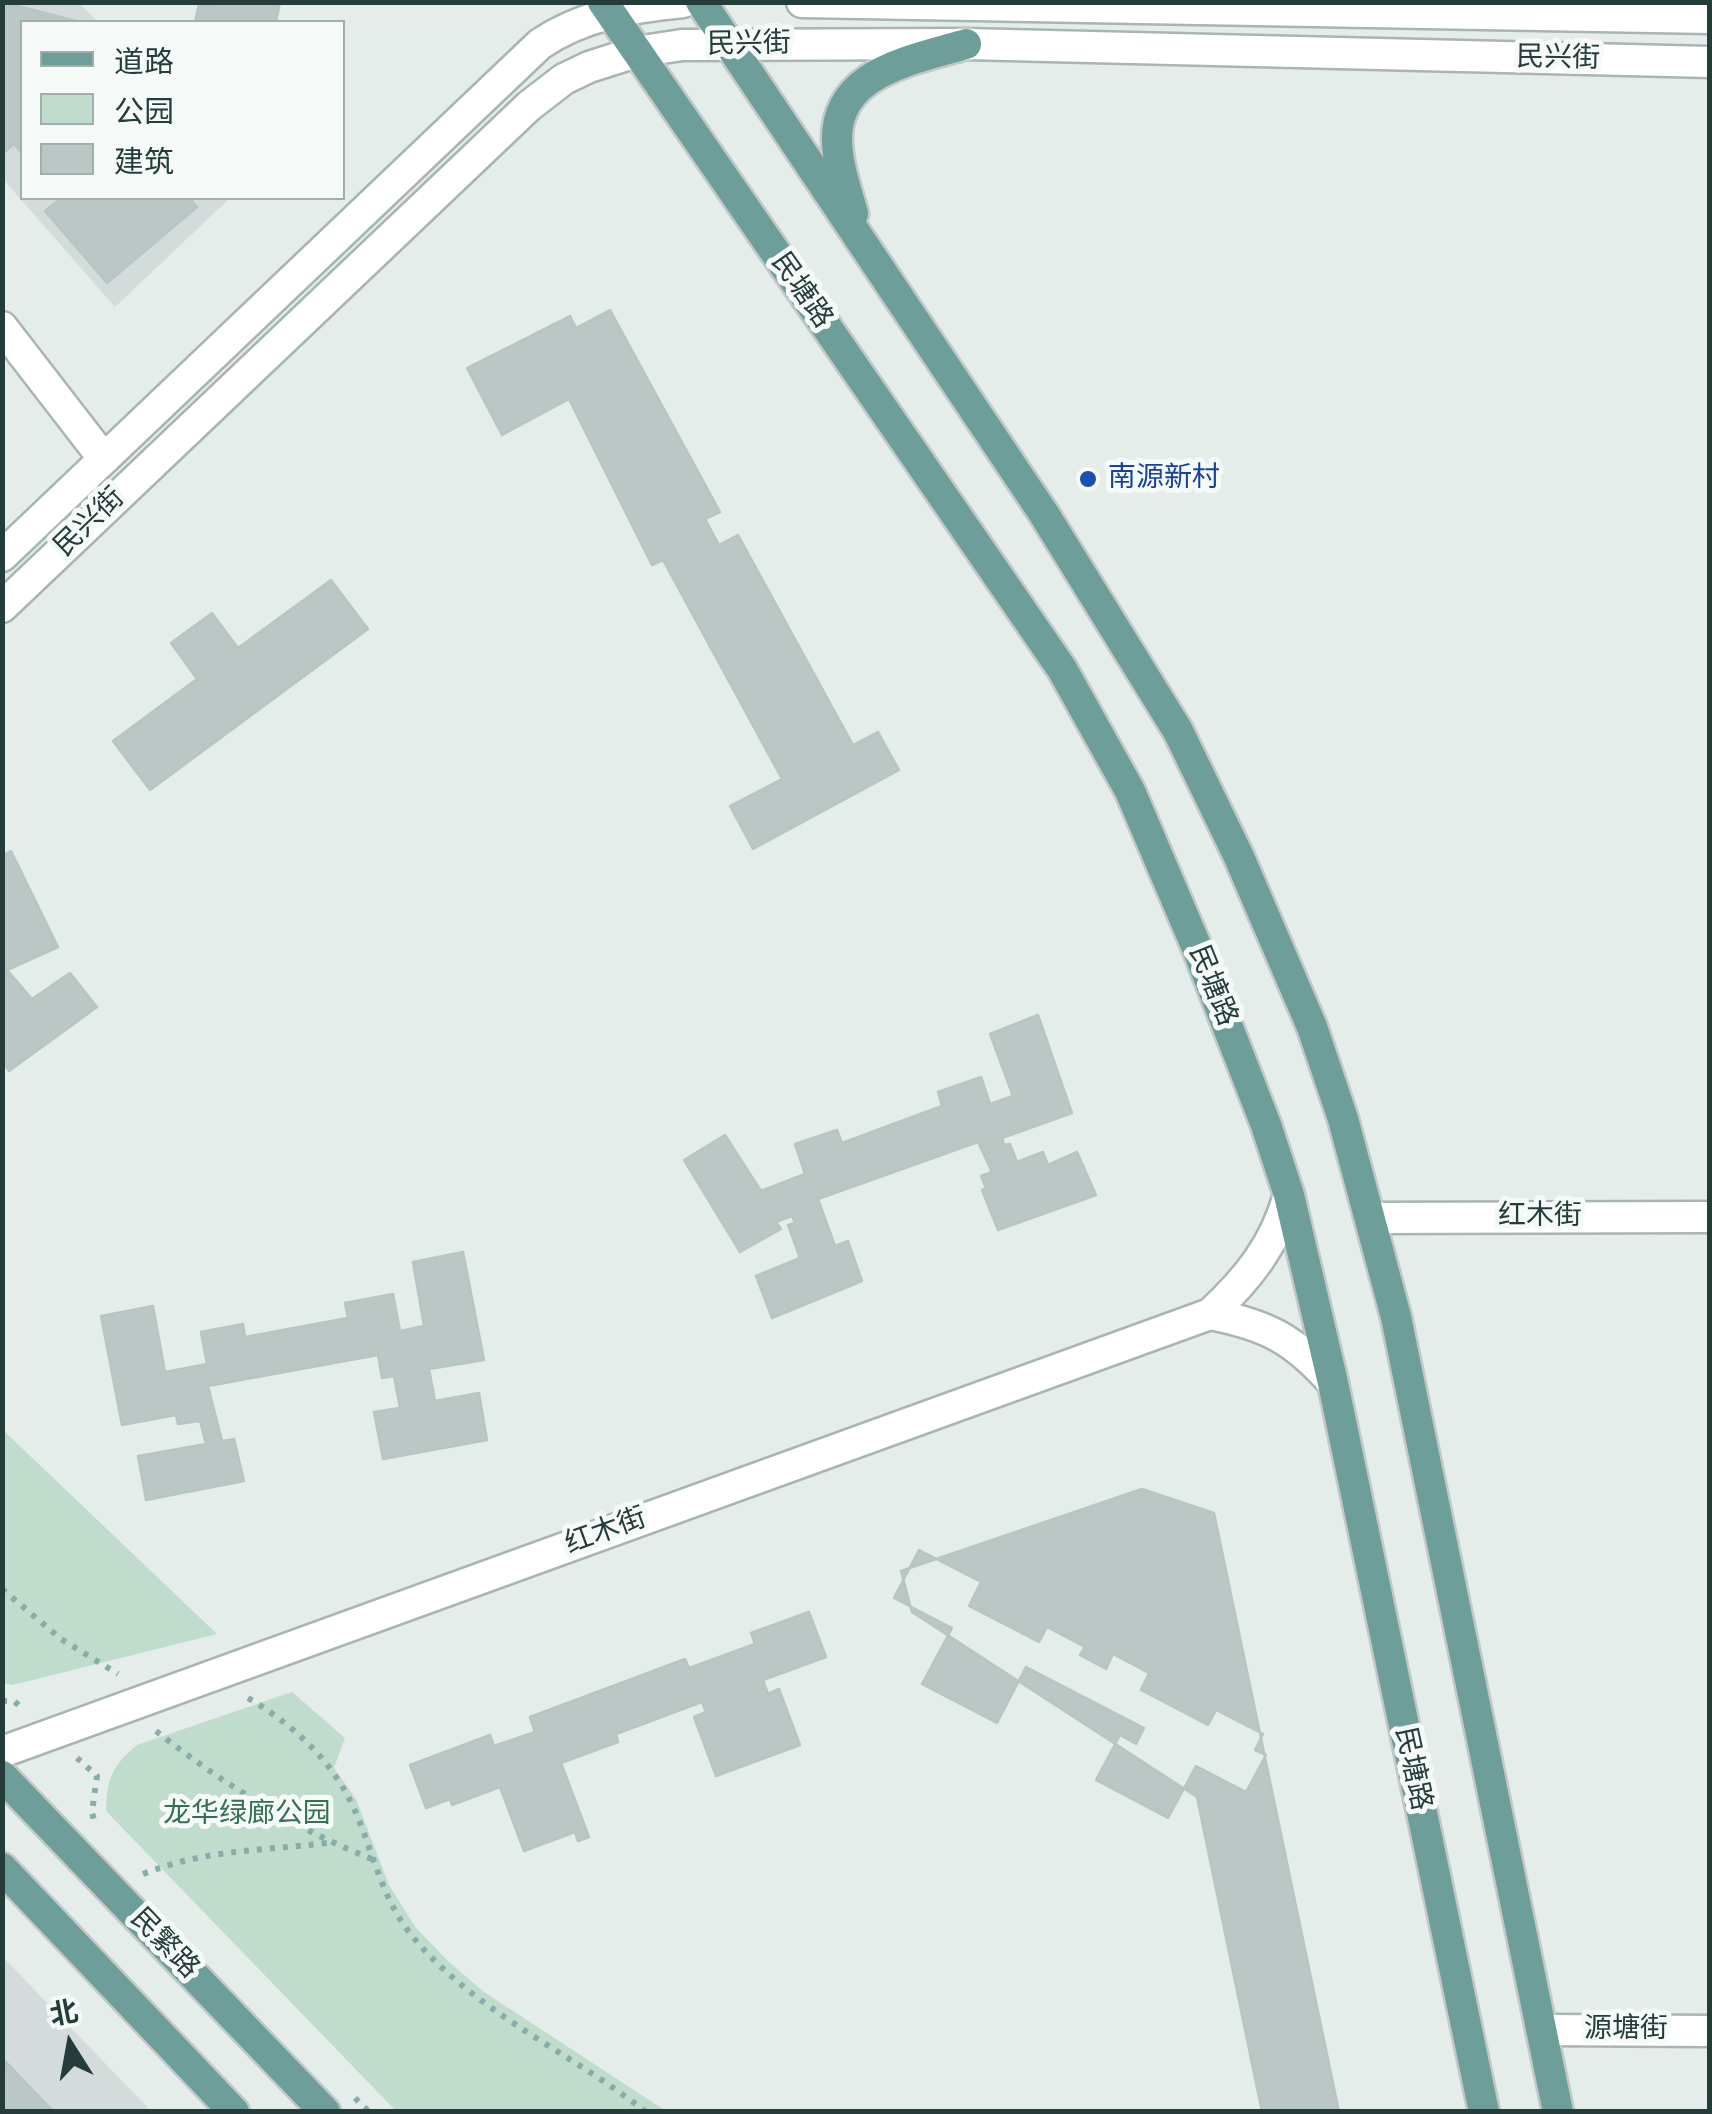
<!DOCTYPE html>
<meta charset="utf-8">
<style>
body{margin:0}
#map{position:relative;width:1712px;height:2114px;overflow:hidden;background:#e5edea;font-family:"Sofia Sans Condensed","Noto Sans SC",sans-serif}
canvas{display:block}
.frame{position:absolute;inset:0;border:5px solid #253d3a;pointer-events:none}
.legend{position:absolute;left:20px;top:20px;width:325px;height:180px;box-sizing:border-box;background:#f5f9f8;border:2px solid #a2aeac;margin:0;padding:12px 18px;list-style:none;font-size:30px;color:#253d3a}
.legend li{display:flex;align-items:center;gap:20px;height:50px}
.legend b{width:50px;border:2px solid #a2aeac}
.north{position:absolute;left:20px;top:1994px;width:100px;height:100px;-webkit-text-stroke:8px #f5f9f8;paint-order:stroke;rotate:349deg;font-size:28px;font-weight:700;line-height:40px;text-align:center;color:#253d3a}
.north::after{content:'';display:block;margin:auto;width:35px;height:45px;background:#253d3a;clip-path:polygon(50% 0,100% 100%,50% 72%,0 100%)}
</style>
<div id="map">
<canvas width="1712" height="2114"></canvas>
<div class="frame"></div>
<ul class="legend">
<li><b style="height:12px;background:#6d9e99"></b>道路</li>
<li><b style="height:28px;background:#c0dccc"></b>公园</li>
<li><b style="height:28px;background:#bac7c4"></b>建筑</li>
</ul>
<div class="north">北</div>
</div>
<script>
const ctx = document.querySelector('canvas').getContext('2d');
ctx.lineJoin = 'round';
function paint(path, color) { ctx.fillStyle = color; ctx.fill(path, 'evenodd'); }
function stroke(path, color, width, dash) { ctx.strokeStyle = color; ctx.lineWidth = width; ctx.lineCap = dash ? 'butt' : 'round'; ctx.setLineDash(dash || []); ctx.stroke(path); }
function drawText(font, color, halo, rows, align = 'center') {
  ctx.font = font + ' "Sofia Sans Condensed","Noto Sans SC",sans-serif'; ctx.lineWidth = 10; ctx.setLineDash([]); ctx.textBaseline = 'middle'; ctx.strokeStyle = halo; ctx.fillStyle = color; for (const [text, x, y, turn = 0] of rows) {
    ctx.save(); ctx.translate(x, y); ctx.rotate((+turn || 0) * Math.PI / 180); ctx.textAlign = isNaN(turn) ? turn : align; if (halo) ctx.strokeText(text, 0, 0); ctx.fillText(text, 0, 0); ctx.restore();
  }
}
paint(new Path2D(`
 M2 3H79L98 22H22V198H230L115 307 3 179Z
 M3 1957 151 2111H3Z`), '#d3dcda');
paint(new Path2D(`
 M3 1430 217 1634 13 1685 3 1683Z
 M292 1692 345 1738 334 1768 356 1799 389 1885 416 1928 448 1961 484 1992 666 2111H396L106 1811C107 1778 112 1766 137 1745Z`), '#c0dccc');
const building = new Path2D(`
 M2 2 76 21 22 22V153L14 144 2 154Z
 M213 2H280L276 22H195L199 4 213 5Z
 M61 198H189L197 207 107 283 45 211Z
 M610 310 720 512 705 519 719 545 738 535 853 745 878 732 899 770 753 849 730 806 782 779 663 560 652 565 569 399 502 435 467 368 570 316 576 328Z
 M331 580 368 629 150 790 113 741 197 679 171 643 212 613 238 648Z
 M11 851 58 947 7 970 32 999 70 973 97 1007 9 1071 2 1061V856Z
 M1038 1015 1072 1113 1002 1138 1004 1145 1010 1144 1017 1162 1043 1152 1048 1165 1077 1152 1096 1195 998 1230 982 1190 986 1188 981 1176 992 1172 978 1142 818 1199 835 1246 848 1241 862 1281 772 1318 756 1276 800 1258 788 1225 795 1223 792 1216 776 1222 781 1229 740 1252 684 1160 725 1135 761 1191 805 1174 795 1144 837 1130 842 1143 942 1106 938 1092 981 1077 990 1104 1013 1096 990 1034Z
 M463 1252 484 1360 429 1369 435 1401 479 1393 487 1440 383 1459 374 1412 400 1408 394 1376 382 1378 378 1355 208 1386 222 1441 234 1439 244 1481 146 1500 138 1456 206 1444 200 1421 178 1424 176 1415 122 1425 101 1316 153 1306 165 1372 207 1364 201 1332 243 1324 245 1337 348 1318 345 1303 393 1294 400 1331 424 1326 413 1262Z
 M1142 1489 1214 1513 1339 2112H1262L1197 1797 912 1612 901 1571Z
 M919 1550 981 1582 969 1606 1039 1642 1047 1627 1085 1647 1080 1655 1106 1669 1113 1654 1149 1673 1141 1690 1208 1725 1216 1710 1263 1734 1255 1750 1266 1755 1246 1792 1196 1766 1168 1818 1096 1780 1120 1735 1136 1744 1144 1728 1026 1667 997 1723 922 1684 952 1628 894 1598Z
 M809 1612 826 1657 763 1680 768 1694 779 1689 800 1745 716 1776 694 1717 706 1712 702 1702 616 1734 618 1742 561 1763 589 1837 578 1841 575 1832 524 1851 500 1787 452 1805 450 1799 426 1808 410 1765 490 1735 494 1746 535 1732 530 1717 685 1659 689 1668 755 1644 751 1633Z
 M2 2058 54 2112H2Z`);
paint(building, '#bac7c4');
stroke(building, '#b7c6c2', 2.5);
const minor = new Path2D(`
 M802 2 1710 18
 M2 327 104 459
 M2 556 540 44C583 15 632 7 683 2
 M2 607 529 106 564 79 589 67 636 52 682 45 966 44 1710 62
 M1370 1218 1710 1217
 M1210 1314C1267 1325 1294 1339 1333 1383
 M2 1752 1210 1314C1248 1279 1275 1245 1289 1195
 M1542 2030 1710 2031`);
const major = new Path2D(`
 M603 2 1062 669 1130 791 1197 948 1266 1125 1289 1195 1333 1383 1484 2112
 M701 2 1044 514 1178 731 1239 857 1312 1027 1343 1119 1396 1317 1558 2112
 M853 214C848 194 840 174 838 153 827 73 909 61 966 44
 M2 1776 325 2112
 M2 1868 234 2112`);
stroke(minor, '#a8b5b2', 35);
stroke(major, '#c2c9c8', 35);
stroke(new Path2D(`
 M2 1589 61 1639 118 1674
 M248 1698C295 1726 334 1762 356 1813 373 1853 382 1897 409 1932 471 2011 569 2051 646 2112
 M2 1701H14L23 1709
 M156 1731C222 1783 293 1828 372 1859
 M77 1758 97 1776 92 1812 95 1825
 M143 1874C207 1849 260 1851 327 1843
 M355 2098 369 2112`), '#88ada8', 6, [5, 8]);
stroke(minor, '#fff', 30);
stroke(major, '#6d9e99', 30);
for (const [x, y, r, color] of [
 [1088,479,10,"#1a4fb4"]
]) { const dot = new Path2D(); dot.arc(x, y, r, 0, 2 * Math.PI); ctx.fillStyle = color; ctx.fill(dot); stroke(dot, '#f5f9f8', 4); }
drawText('28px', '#253d3a', '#f5f9f8', [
 ["民兴街",749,45,-1],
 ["民兴街",1558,59,1],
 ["民塘路",801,291,55],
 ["民兴街",90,523,-44],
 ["民塘路",1212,986,68],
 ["红木街",1540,1217],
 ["红木街",606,1532,-20],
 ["民塘路",1412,1769,78],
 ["民繁路",164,1944,46],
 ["源塘街",1626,2030]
]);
drawText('28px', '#164399', '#f5f9f8', [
 ["南源新村",1108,479]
], 'left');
drawText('28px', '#337055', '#f5f9f8', [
 ["龙华绿廊公园",247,1815]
]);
</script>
